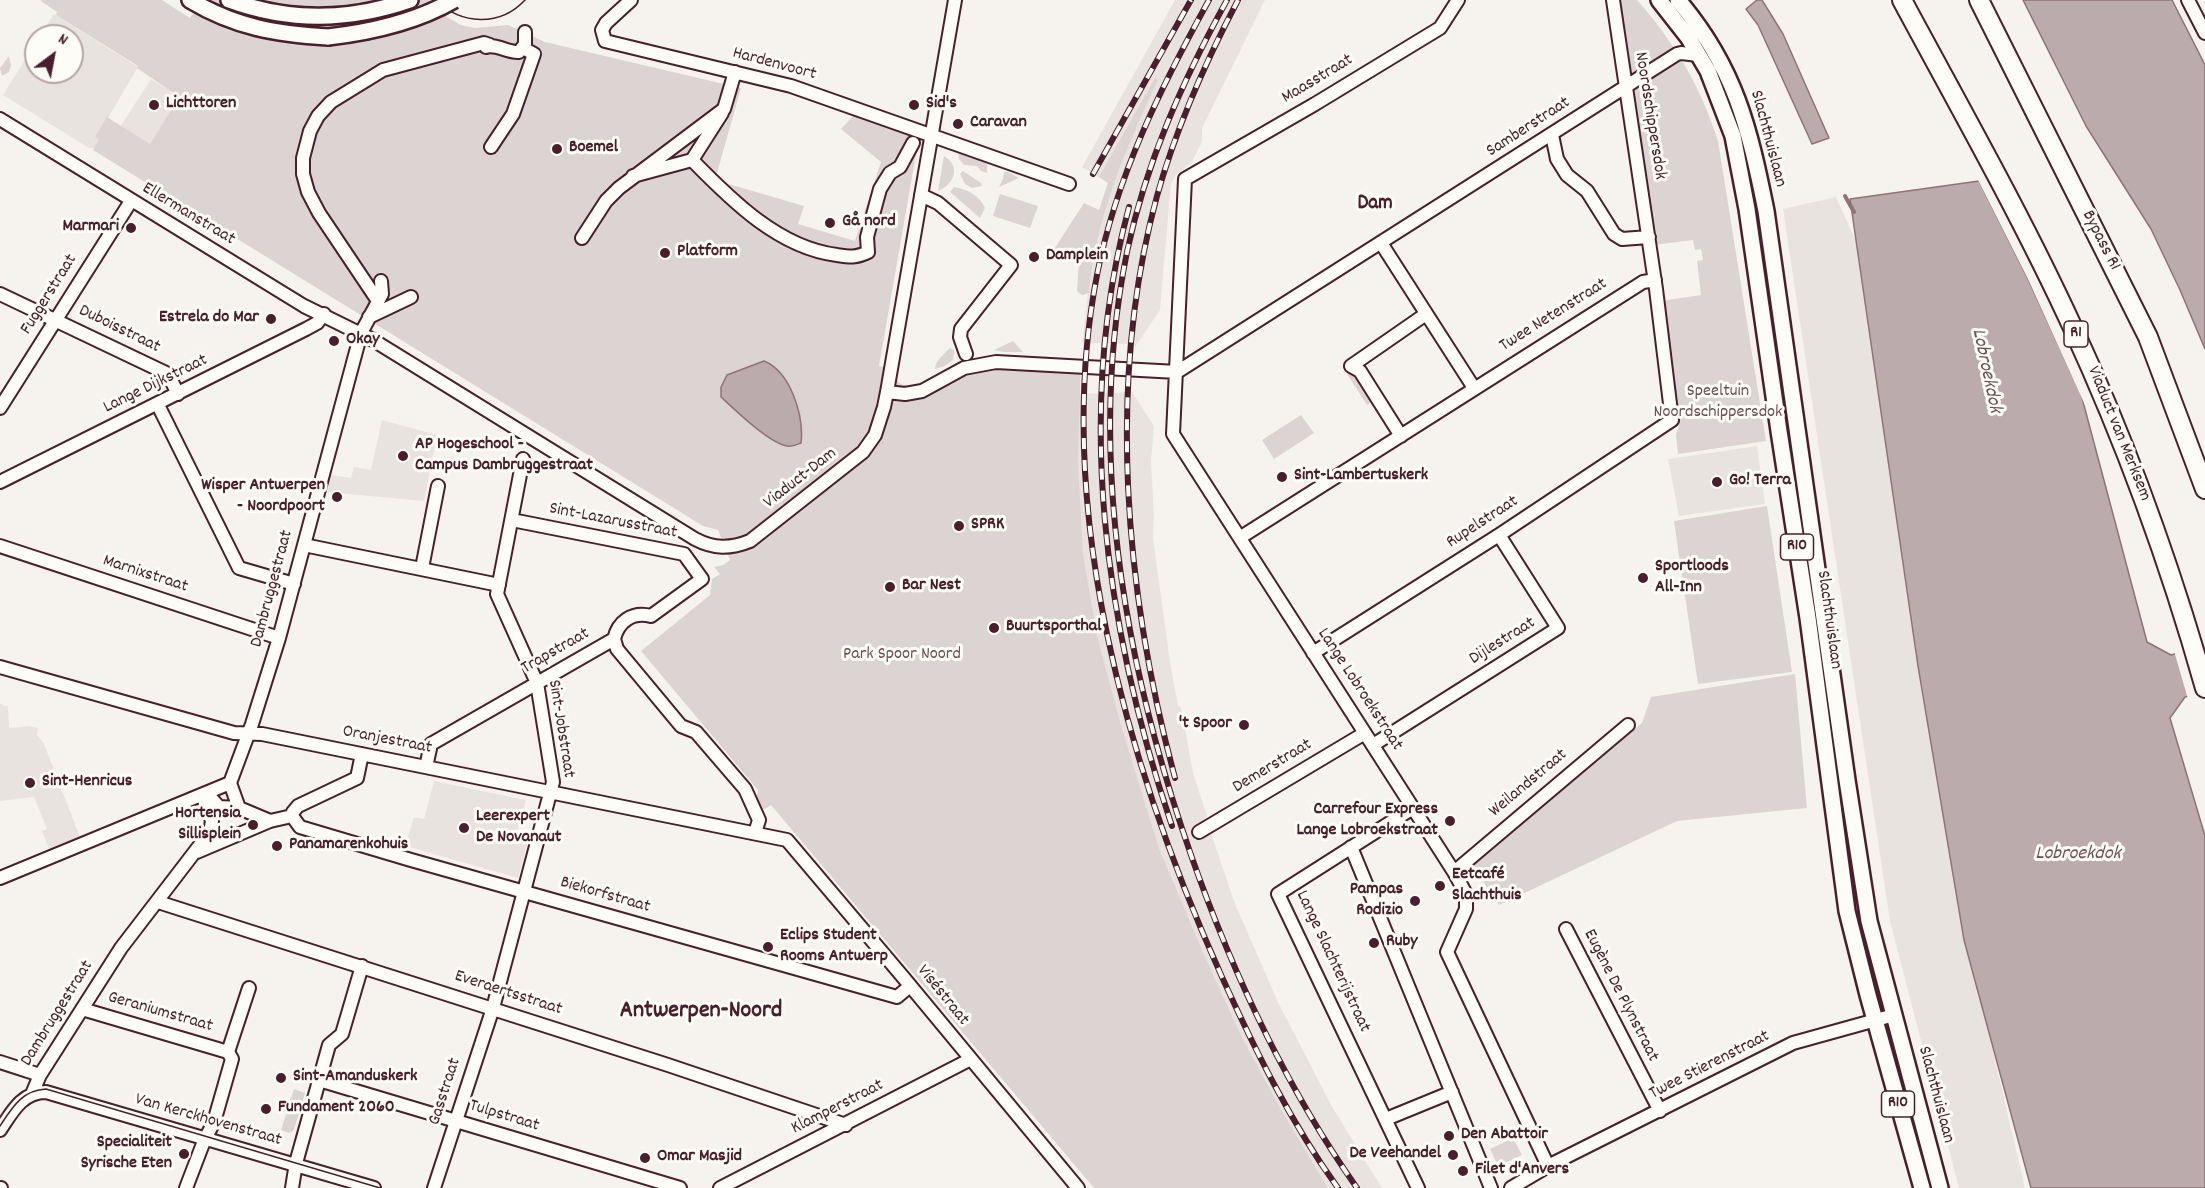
<!DOCTYPE html>
<meta charset="utf-8">
<style>
body{margin:0}
#map{position:relative;width:2205px;height:1188px;overflow:hidden;background:#f6f3ef;font-family:Dekko,sans-serif}
canvas{display:block}
.north{position:absolute;left:24px;top:24px;width:60px;height:60px;box-sizing:border-box;background:#fdfcf7;border:2px solid #b5a4a5;border-radius:50%;rotate:32deg;font-size:16px;font-weight:700;line-height:24px;text-align:center;color:#4a1f2b}
.north::after{content:'';display:block;margin:auto;width:21px;height:27px;background:#4a1f2b;clip-path:polygon(50% 0,100% 100%,50% 72%,0 100%)}
</style>
<div id="map">
<canvas width="2205" height="1188"></canvas>
<div class="north">N</div>
</div>
<script>
const ctx = document.querySelector('canvas').getContext('2d');
ctx.lineJoin = 'round';
function paint(path, color) { ctx.fillStyle = color; ctx.fill(path, 'evenodd'); }
function stroke(path, color, width, dash) { ctx.strokeStyle = color; ctx.lineWidth = width; ctx.lineCap = dash ? 'butt' : 'round'; ctx.setLineDash(dash || []); ctx.stroke(path); }
function drawText(font, color, halo, rows, align = 'center') {
  ctx.font = font + ' Dekko,sans-serif'; ctx.lineWidth = 6; ctx.setLineDash([]); ctx.textBaseline = 'middle'; ctx.strokeStyle = halo; ctx.fillStyle = color; for (const [text, x, y, turn = 0] of rows) {
    ctx.save(); ctx.translate(x, y); ctx.rotate((+turn || 0) * Math.PI / 180); ctx.textAlign = isNaN(turn) ? turn : align; if (halo) ctx.strokeText(text, 0, 0); ctx.fillText(text, 0, 0); ctx.restore();
  }
}
paint(new Path2D(`
 M1175 0H1265L1202 128V142L1192 162 1177 174 1171 183 1160 310 1135 347 1134 344 1082 343 1088 293 1082 295 1077 291 1095 208 1099 210 1108 183 1082 167Z
 M54 14 138 67 98 135 100 139 95 148H89L3 95 36 42V72H72V36H40Z
 M151 79 179 97 150 144 120 127Z
 M1836 197 1857 244 1918 666 1964 940 1985 1017 2025 1188H1959L1890 921 1783 209Z
 M1132 392 1154 426 1151 461 1154 516 1153 538 1170 662 1178 706 1181 707 1193 773 1207 816 1196 828 1199 836 1211 833 1235 904 1278 1002 1331 1105 1382 1188H1328L1282 1111 1242 1037 1206 959 1159 848 1121 725 1098 639 1083 554 1078 488V394Z
 M382 420 437 435 424 501 326 492 331 475 351 478 354 467 371 470Z
 M1757 446 1765 504 1679 516 1668 459Z
 M0 703 4 706H8L9 728 29 726 38 728 37 735 44 744 80 837 49 849 42 831 47 829 34 797 0 801Z
 M434 781 526 800 516 836 528 840 518 878 405 846 414 817 424 819Z`), '#e9e3e0');
paint(new Path2D(`
 M42 0H162L190 18 202 0H432L447 17 461 25 475 28 508 25 545 42 741 88 715 180 804 206 798 224 855 241 881 162 841 129 854 115 919 137 879 366 896 370 897 380C912 399 949 366 968 360 981 356 996 358 1010 358 1034 359 1057 359 1081 360L1078 461 1083 554 1098 639 1121 725 1159 848 1206 959 1242 1037 1282 1111 1328 1188H1094L771 805 765 809H760L756 803 758 790 641 651 710 595 712 579 720 574 714 567 723 565 730 560 718 530 703 526 93 150 99 139 95 137 107 117 150 144 179 97 137 68 138 66 56 15 57 12 41 1Z
 M1618 0H1637C1675 43 1701 87 1718 141L1766 441 1678 454 1676 434 1679 426 1661 301 1701 295 1697 261 1703 260 1701 249 1695 250 1693 240 1654 245 1641 139Z
 M9 56 11 65 9 72 2 76 0 68Z
 M1155 78 1158 80C1128 143 1094 222 1089 293L1082 295 1077 291 1079 261 1049 257 1084 203 1099 210 1108 183 1099 177Z
 M958 152 987 163V173L981 171 977 166 964 165 959 159Z
 M944 156C961 166 955 184 938 191Z
 M963 171 981 183 982 186 972 188 965 184 960 174Z
 M1004 172H1008L1019 178 999 187 1003 179Z
 M954 187C967 189 980 196 985 208L980 218 950 192Z
 M1000 194 1038 206 1030 228 993 216Z
 M1013 341 1023 352H1004L994 350Z
 M950 348 954 350 953 360 945 366 935 369C935 361 944 354 950 348Z
 M1353 369 1374 400 1367 405 1347 374Z
 M1301 415 1314 433 1274 459 1262 440Z
 M1767 506 1792 672 1698 684 1674 521Z
 M1795 674 1807 808 1677 821 1499 905 1473 866 1642 723 1651 697Z
 M294 1089 305 1093 294 1130 289 1133 281 1130Z
 M1513 1138 1522 1155 1498 1166 1490 1149Z`), '#dcd4d2');
const water = new Path2D(`
 M1757 0H1762L1783 34 1829 138 1812 144 1758 25 1746 9Z
 M2023 0H2172L2205 65V349L2180 290 2151 229 2086 126Z
 M1979 181 2028 279 2081 394 2147 642 2171 655 2205 645V692L2185 697 2170 718 2205 836V1188H2031L1964 940 1918 666 1850 199Z
 M764 361C791 372 804 416 801 443 796 445 792 447 787 446 769 443 735 410 721 397V387L727 375Z`);
paint(water, '#bbabac');
stroke(water, '#8e7378', 1.5);
paint(new Path2D(`
 M1977 178 1981 179 2030 277 2084 393 2089 414 2028 279Z
 M2205 642V695L2188 699 2174 651Z`), '#f6f3ef');
stroke(new Path2D(`
 M1845 196 1854 212`), '#8e7378', 4);
const minor = new Path2D(`
 M631 0 606 23 602 30 605 41 791 86 1069 184
 M1458 0 1440 28 1315 104 1185 179 1173 434 1454 872 1466 894V909L1447 952 1548 1166
 M2188 0 2205 33
 M486 47C496 43 507 53 519 52L525 44V32
 M0 119 304 306 373 340 695 539C714 549 730 549 750 541L863 452 875 435 884 407 887 392 955 0
 M1552 135 1557 159 1567 175 1587 191 1614 234 1622 239 1649 237
 M491 147 513 114 534 54 523 48
 M692 160 722 113
 M633 176 692 160C731 200 779 248 837 255 850 257 856 258 868 252L867 237 880 189 890 173 900 167 913 143
 M921 195 938 203 1011 265 961 329 960 337 966 354
 M582 238 606 201 619 188 724 109 735 72
 M1381 243 1474 388
 M0 294 168 374 178 394
 M378 301 319 213 308 192 303 174V158L310 131 318 116 331 102 383 70 484 43 490 45
 M369 317 411 297
 M1177 372 1677 54 1681 53 1698 55
 M887 392 905 394 922 391 964 368 996 362 1177 372
 M158 405 239 568 294 584
 M0 408 131 201
 M1401 436 1360 371 1351 366 1426 314
 M0 482 306 329 317 323 324 314
 M1241 537 1643 282 1655 280
 M304 545 499 585
 M0 546 279 638
 M422 568 438 486
 M614 639 617 649 681 726 696 732 745 789 759 820 755 833
 M1313 653 1499 535 1672 420 1656 289 1613 0
 M0 667 234 733 262 734 787 840 903 977 1078 1188
 M1373 745 1558 628 1499 535
 M426 767 431 744 614 639C618 622 632 611 651 616L702 579 684 554 512 520
 M202 795 211 798 219 807 239 808 270 821
 M239 808 230 783 252 724 279 638 361 333 382 294 381 281
 M1413 808 1278 894 1418 1188
 M292 816 300 827 411 860 897 997 910 986
 M292 816 293 812 298 806 357 778 362 754
 M1199 832 1365 733
 M1351 847 1491 1188
 M197 852 270 821 292 816
 M1454 872 1628 725
 M0 878 230 783
 M158 902 668 1065 846 1125
 M1566 929 1660 1111
 M82 1009 228 1052
 M0 1062 40 1075
 M319 1080 680 1188
 M32 1094 40 1075 121 948 210 832 212 821 202 795
 M1386 1119 1452 1092
 M0 1130C12 1112 22 1092 46 1092L374 1188
 M0 1188H1
 M186 1188 204 1141 214 1122 232 1059 228 1052 249 988
 M292 1188 296 1163 329 1045 342 1034 362 966
 M434 1188 493 1008 553 782 537 683 497 594 523 459
 M720 1188 971 1059
 M1511 1188 1548 1166 1793 1043 1894 1015`);
const major = new Path2D(`
 M190 0C235 27 276 34 328 37
 M229 0C289 22 350 21 410 0
 M1659 0 1688 37 1708 71 1733 136 1747 209 1779 431 1808 618 1847 911 1868 995 1922 1188
 M1678 0C1735 67 1749 127 1766 211L1847 780 1869 921 1940 1188`);
const highway = new Path2D(`
 M1902 0C1960 108 2021 215 2072 326 2126 443 2170 564 2205 688
 M1979 0 2148 337 2205 489`);
stroke(minor, '#4a1f2b', 16);
stroke(major, '#4a1f2b', 20);
stroke(highway, '#4a1f2b', 22);
stroke(minor, '#fdfcf7', 12);
stroke(major, '#fdfcf7', 15);
stroke(highway, '#fdfcf7', 18);
stroke(new Path2D(`
 M436 0C461 25 500 27 525 0
 M0 1126C12 1108 22 1090 46 1089L380 1188`), '#4a1f2b', 1.5);
const rail = new Path2D(`
 M1209 0C1161 87 1116 177 1097 275 1052 507 1127 766 1222 977 1255 1050 1291 1123 1338 1188
 M1227 0C1183 80 1146 162 1127 252 1086 454 1124 663 1191 855 1232 972 1286 1087 1357 1188
 M1093 174 1191 0
 M1129 207C1074 411 1105 628 1172 826
 M1175 778C1125 593 1106 383 1157 196 1176 128 1205 63 1238 0`);
stroke(rail, '#4a1f2b', 6);
stroke(rail, '#fdfcf7', 4, [11]);
const majorBridge = new Path2D(`
 M328 37C372 32 416 22 454 0`);
stroke(majorBridge, '#4a1f2b', 20, []);
stroke(majorBridge, '#fdfcf7', 15);
for (const [x, y, r, color] of [
 [154,105,6,"#4a1f2b"],
 [914,105,6,"#4a1f2b"],
 [958,124,6,"#4a1f2b"],
 [557,149,6,"#4a1f2b"],
 [830,223,6,"#4a1f2b"],
 [131,228,6,"#4a1f2b"],
 [665,253,6,"#4a1f2b"],
 [1034,257,6,"#4a1f2b"],
 [271,319,6,"#4a1f2b"],
 [334,341,6,"#4a1f2b"],
 [403,456,6,"#4a1f2b"],
 [1282,477,6,"#4a1f2b"],
 [1717,482,6,"#4a1f2b"],
 [337,497,6,"#4a1f2b"],
 [959,526,6,"#4a1f2b"],
 [1643,578,6,"#4a1f2b"],
 [890,587,6,"#4a1f2b"],
 [994,628,6,"#4a1f2b"],
 [1244,725,6,"#4a1f2b"],
 [30,783,6,"#4a1f2b"],
 [1450,821,6,"#4a1f2b"],
 [253,825,6,"#4a1f2b"],
 [464,828,6,"#4a1f2b"],
 [277,846,6,"#4a1f2b"],
 [1440,886,6,"#4a1f2b"],
 [1415,901,6,"#4a1f2b"],
 [1374,943,6,"#4a1f2b"],
 [768,947,6,"#4a1f2b"],
 [281,1078,6,"#4a1f2b"],
 [266,1109,6,"#4a1f2b"],
 [1449,1136,6,"#4a1f2b"],
 [184,1154,6,"#4a1f2b"],
 [1453,1155,6,"#4a1f2b"],
 [645,1158,6,"#4a1f2b"],
 [1463,1171,6,"#4a1f2b"]
]) { const dot = new Path2D(); dot.arc(x, y, r, 0, 2 * Math.PI); ctx.fillStyle = color; ctx.fill(dot); stroke(dot, '#fdfcf7', 2); }
for (const [x, y, w] of [
 [2076,334,24],
 [1797,547,33],
 [1898,1104,33]
]) { const box = new Path2D(); box.roundRect(x - w / 2, y - 13, w, 26, 4.5); ctx.fillStyle = '#fdfcf7'; ctx.fill(box); stroke(box, '#4a1f2b', 1.5); }
drawText('bold 16px', '#4a1f2b', null, [
 ["R1",2076,334],
 ["R10",1797,547],
 ["R10",1898,1104]
]);
drawText('18px', '#4a1f2b', '#fdfcf7', [
 ["Hardenvoort",774,65,15],
 ["Maasstraat",1318,80,-31],
 ["Noordschippersdok",1649,116,81],
 ["Samberstraat",1529,128,-33],
 ["Slachthuislaan",1767,139,75],
 ["Ellermanstraat",188,215,31],
 ["Bypass R1",2100,241,63],
 ["Fuggerstraat",50,295,-58],
 ["Twee Netenstraat",1554,316,-32],
 ["Duboisstraat",119,330,26],
 ["Lange Dijkstraat",156,385,-26],
 ["Viaduct van Merksem",2118,434,68],
 ["Viaduct-Dam",801,479,-38],
 ["Sint-Lazarusstraat",613,522,11],
 ["Rupelstraat",1483,523,-33],
 ["Marnixstraat",145,575,18],
 ["Dambruggestraat",273,589,-75],
 ["Slachthuislaan",1828,620,82],
 ["Dijlestraat",1503,642,-32],
 ["Trapstraat",556,652,-30],
 ["Lange Lobroekstraat",1359,690,57],
 ["Sint-Jobstraat",560,729,81],
 ["Oranjestraat",387,741,11],
 ["Demerstraat",1273,767,-31],
 ["Weilandstraat",1529,784,-40],
 ["Biekorfstraat",605,896,16],
 ["Lange Slachterijstraat",1332,962,65],
 ["Everaertsstraat",508,994,18],
 ["Viséstraat",942,996,51],
 ["Eugène De Plynstraat",1620,996,63],
 ["Geraniumstraat",160,1013,16],
 ["Dambruggestraat",58,1014,-58],
 ["Twee Stierenstraat",1710,1066,-27],
 ["Gasstraat",446,1092,-72],
 ["Slachthuislaan",1935,1095,75],
 ["Klamperstraat",838,1108,-27],
 ["Tulpstraat",504,1117,17],
 ["Van Kerckhovenstraat",208,1121,16]
]);
drawText('bold 18px', '#4a1f2b', '#fdfcf7', [
 ["Lichttoren",166,105],
 ["Sid's",926,105],
 ["Caravan",970,124],
 ["Boemel",569,149],
 ["Gå nord",842,223],
 ["Marmari",119,228,"right"],
 ["Platform",677,253],
 ["Damplein",1046,257],
 ["Estrela do Mar",259,319,"right"],
 ["Okay",346,341],
 ["AP Hogeschool -",415,446],
 ["Campus Dambruggestraat",415,467],
 ["Sint-Lambertuskerk",1294,477],
 ["Go! Terra",1729,482],
 ["Wisper Antwerpen",325,487,"right"],
 ["- Noordpoort",325,508,"right"],
 ["SPRK",971,526],
 ["Sportloods",1655,568],
 ["All-Inn",1655,589],
 ["Bar Nest",902,587],
 ["Buurtsporthal",1006,628],
 ["'t Spoor",1232,725,"right"],
 ["Sint-Henricus",42,783],
 ["Carrefour Express",1438,811,"right"],
 ["Lange Lobroekstraat",1438,832,"right"],
 ["Hortensia",241,815,"right"],
 ["Sillisplein",241,836,"right"],
 ["Leerexpert",476,818],
 ["De Novanaut",476,839],
 ["Panamarenkohuis",289,846],
 ["Eetcafé",1452,876],
 ["Slachthuis",1452,897],
 ["Pampas",1403,891,"right"],
 ["Rodizio",1403,912,"right"],
 ["Eclips Student",780,937],
 ["Rooms Antwerp",780,958],
 ["Ruby",1386,943],
 ["Sint-Amanduskerk",293,1078],
 ["Fundament 2060",278,1109],
 ["Den Abattoir",1461,1136],
 ["Specialiteit",172,1144,"right"],
 ["Syrische Eten",172,1165,"right"],
 ["De Veehandel",1441,1155,"right"],
 ["Omar Masjid",657,1158],
 ["Filet d'Anvers",1475,1171]
], 'left');
drawText('18px', '#6e4c55', '#fdfcf7', [
 ["Speeltuin",1718,393],
 ["Noordschippersdok",1718,414],
 ["Park Spoor Noord",902,656]
]);
drawText('italic 20px', '#725058', '#fdfcf7', [
 ["Lobroekdok",1985,371,78],
 ["Lobroekdok",2078,855]
]);
drawText('bold 21px', '#4a1f2b', '#fdfcf7', [
 ["Dam",1375,205]
]);
drawText('bold 24px', '#4a1f2b', '#fdfcf7', [
 ["Antwerpen-Noord",701,1013]
]);
</script>
